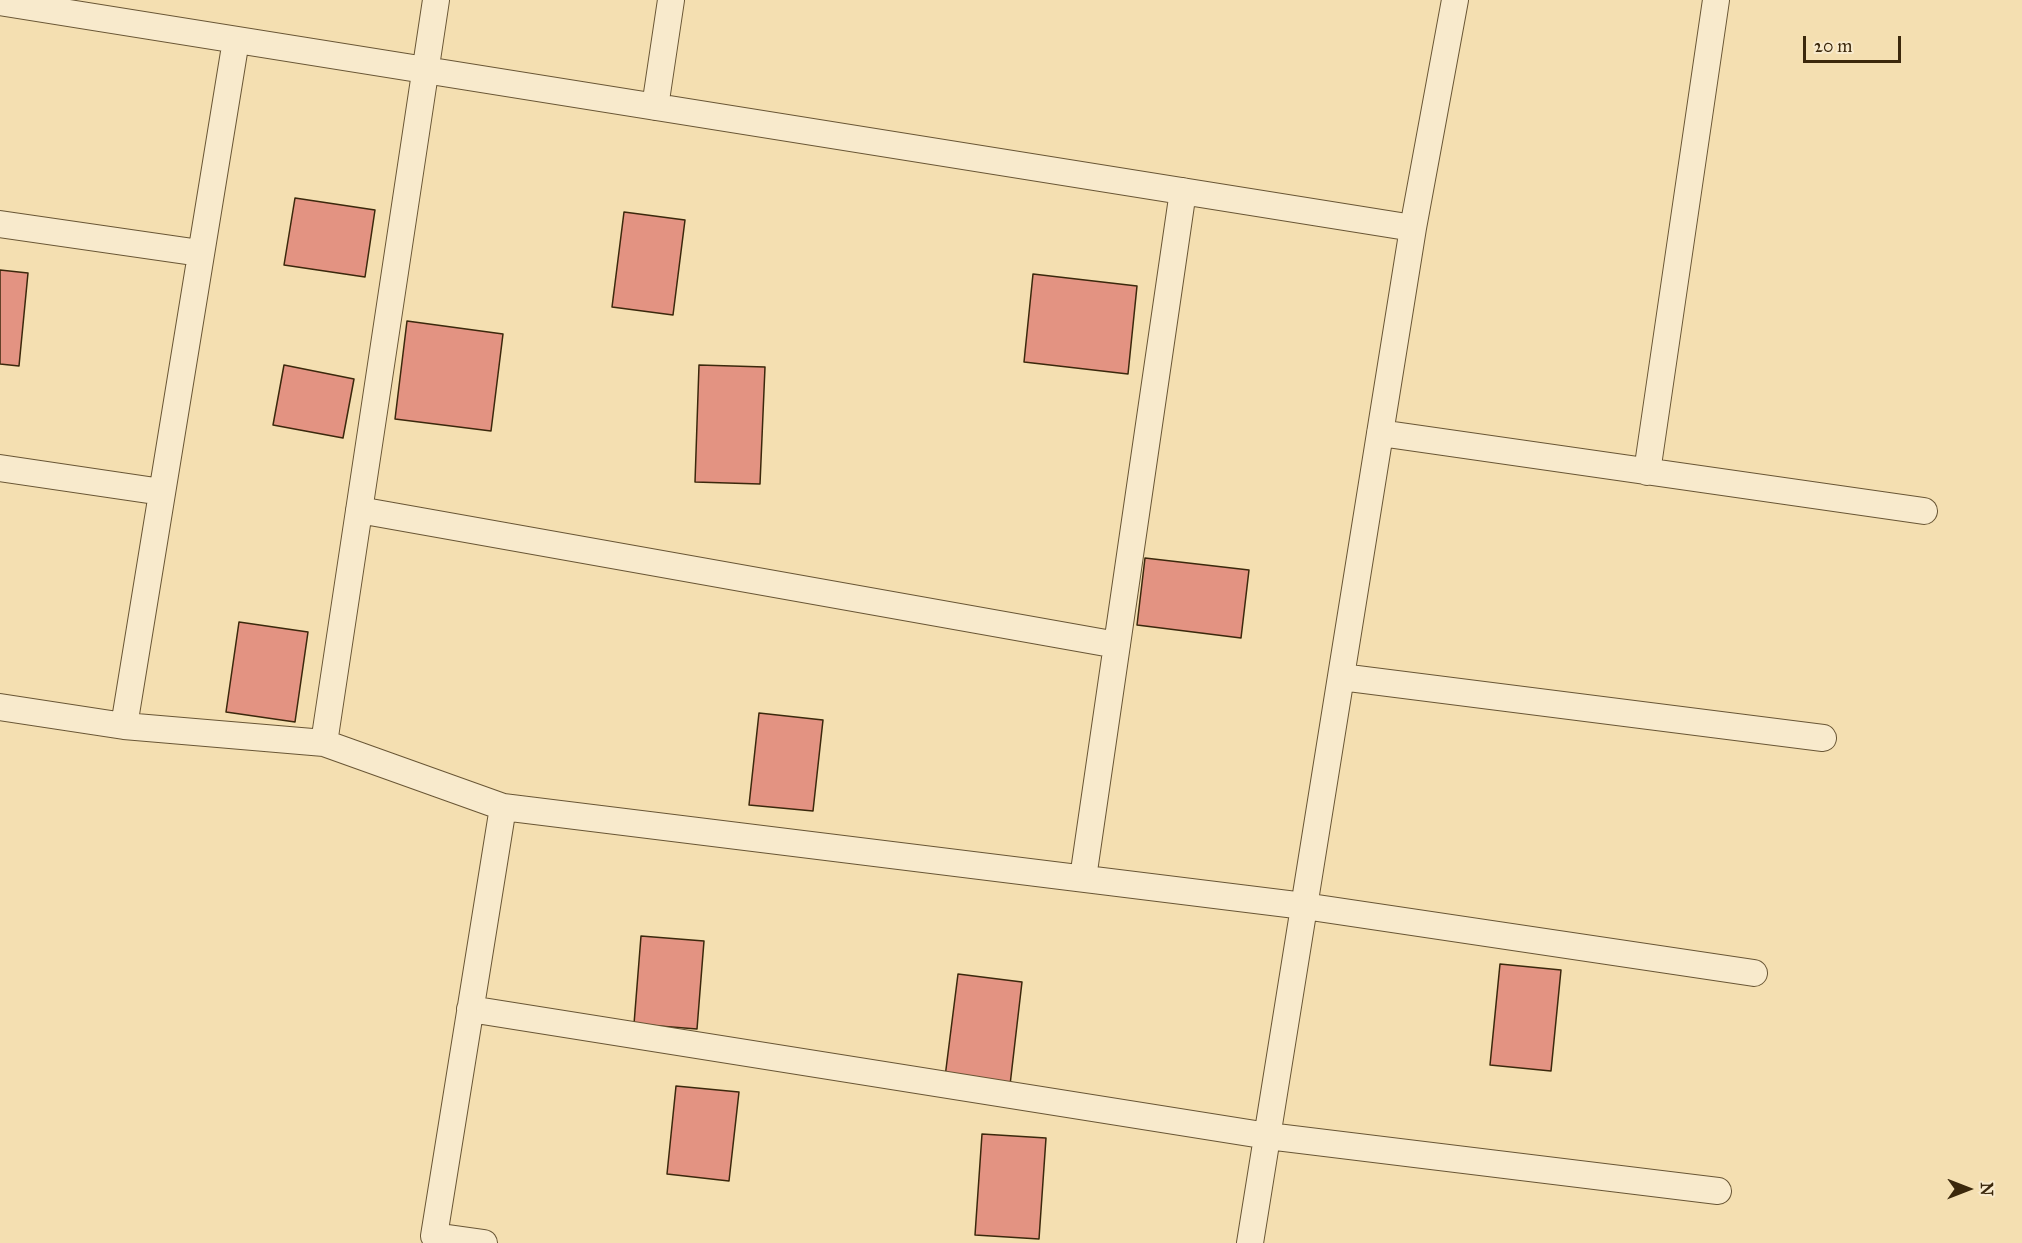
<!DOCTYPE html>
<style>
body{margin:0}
#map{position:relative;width:2022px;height:1243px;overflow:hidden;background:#f4dfb1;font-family:"IM FELL Great Primer",serif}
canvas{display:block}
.north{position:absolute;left:1938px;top:1159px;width:60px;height:60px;-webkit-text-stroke:4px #f8eacc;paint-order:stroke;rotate:90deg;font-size:16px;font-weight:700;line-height:24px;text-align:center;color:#3b280c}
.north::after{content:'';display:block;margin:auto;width:21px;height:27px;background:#3b280c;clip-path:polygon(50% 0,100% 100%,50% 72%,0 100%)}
.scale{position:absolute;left:1803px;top:36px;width:98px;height:27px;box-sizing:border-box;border:3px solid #3b280c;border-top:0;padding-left:8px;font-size:18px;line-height:21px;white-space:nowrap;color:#3b280c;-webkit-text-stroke:4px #f8eacc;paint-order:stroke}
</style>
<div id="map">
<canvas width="2022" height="1243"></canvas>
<div class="north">N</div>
<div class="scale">20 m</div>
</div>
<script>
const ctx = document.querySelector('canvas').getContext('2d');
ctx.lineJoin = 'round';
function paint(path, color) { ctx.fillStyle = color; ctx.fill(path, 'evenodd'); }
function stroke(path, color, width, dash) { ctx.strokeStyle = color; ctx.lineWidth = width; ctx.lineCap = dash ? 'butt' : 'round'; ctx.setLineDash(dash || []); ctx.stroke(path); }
const building = new Path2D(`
 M295 198 375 210 365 277 284 265Z
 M624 212 685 220 673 315 612 307Z
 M0 270 28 273 19 366 0 364Z
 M1033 274 1137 286 1128 374 1024 362Z
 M407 321 503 334 491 431 395 419Z
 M284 365 354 379 343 438 273 425Z
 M699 365 765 367 760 484 695 482Z
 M1145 558 1249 570 1241 638 1137 625Z
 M239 622 308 632 295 722 226 712Z
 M759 713 823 720 813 811 749 805Z
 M641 936 704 941 697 1029 634 1024Z
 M1500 964 1561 970 1551 1071 1490 1065Z
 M958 974 1022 982 1010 1085 945 1077Z
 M676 1086 739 1092 729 1181 667 1174Z
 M982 1134 1046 1138 1039 1239 975 1235Z`);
paint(building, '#e39382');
stroke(building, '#3b280c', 1.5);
const street = new Path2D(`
 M0 2 1413 228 1250 1243
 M655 107 671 0
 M0 224 200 253
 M1413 228 1455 0
 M1380 433 1924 511
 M0 468 162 492
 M1647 472 1716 0
 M359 510 1117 645
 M1341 677 1823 738
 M0 707 124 726 324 743 503 807
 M124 726 236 40
 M324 743 436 0
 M1083 878 1183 191
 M470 1009 1268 1136 1718 1191
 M484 1243 434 1236 503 807 1304 906 1754 973`);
stroke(street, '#695635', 28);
stroke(street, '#f8eacc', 26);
</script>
